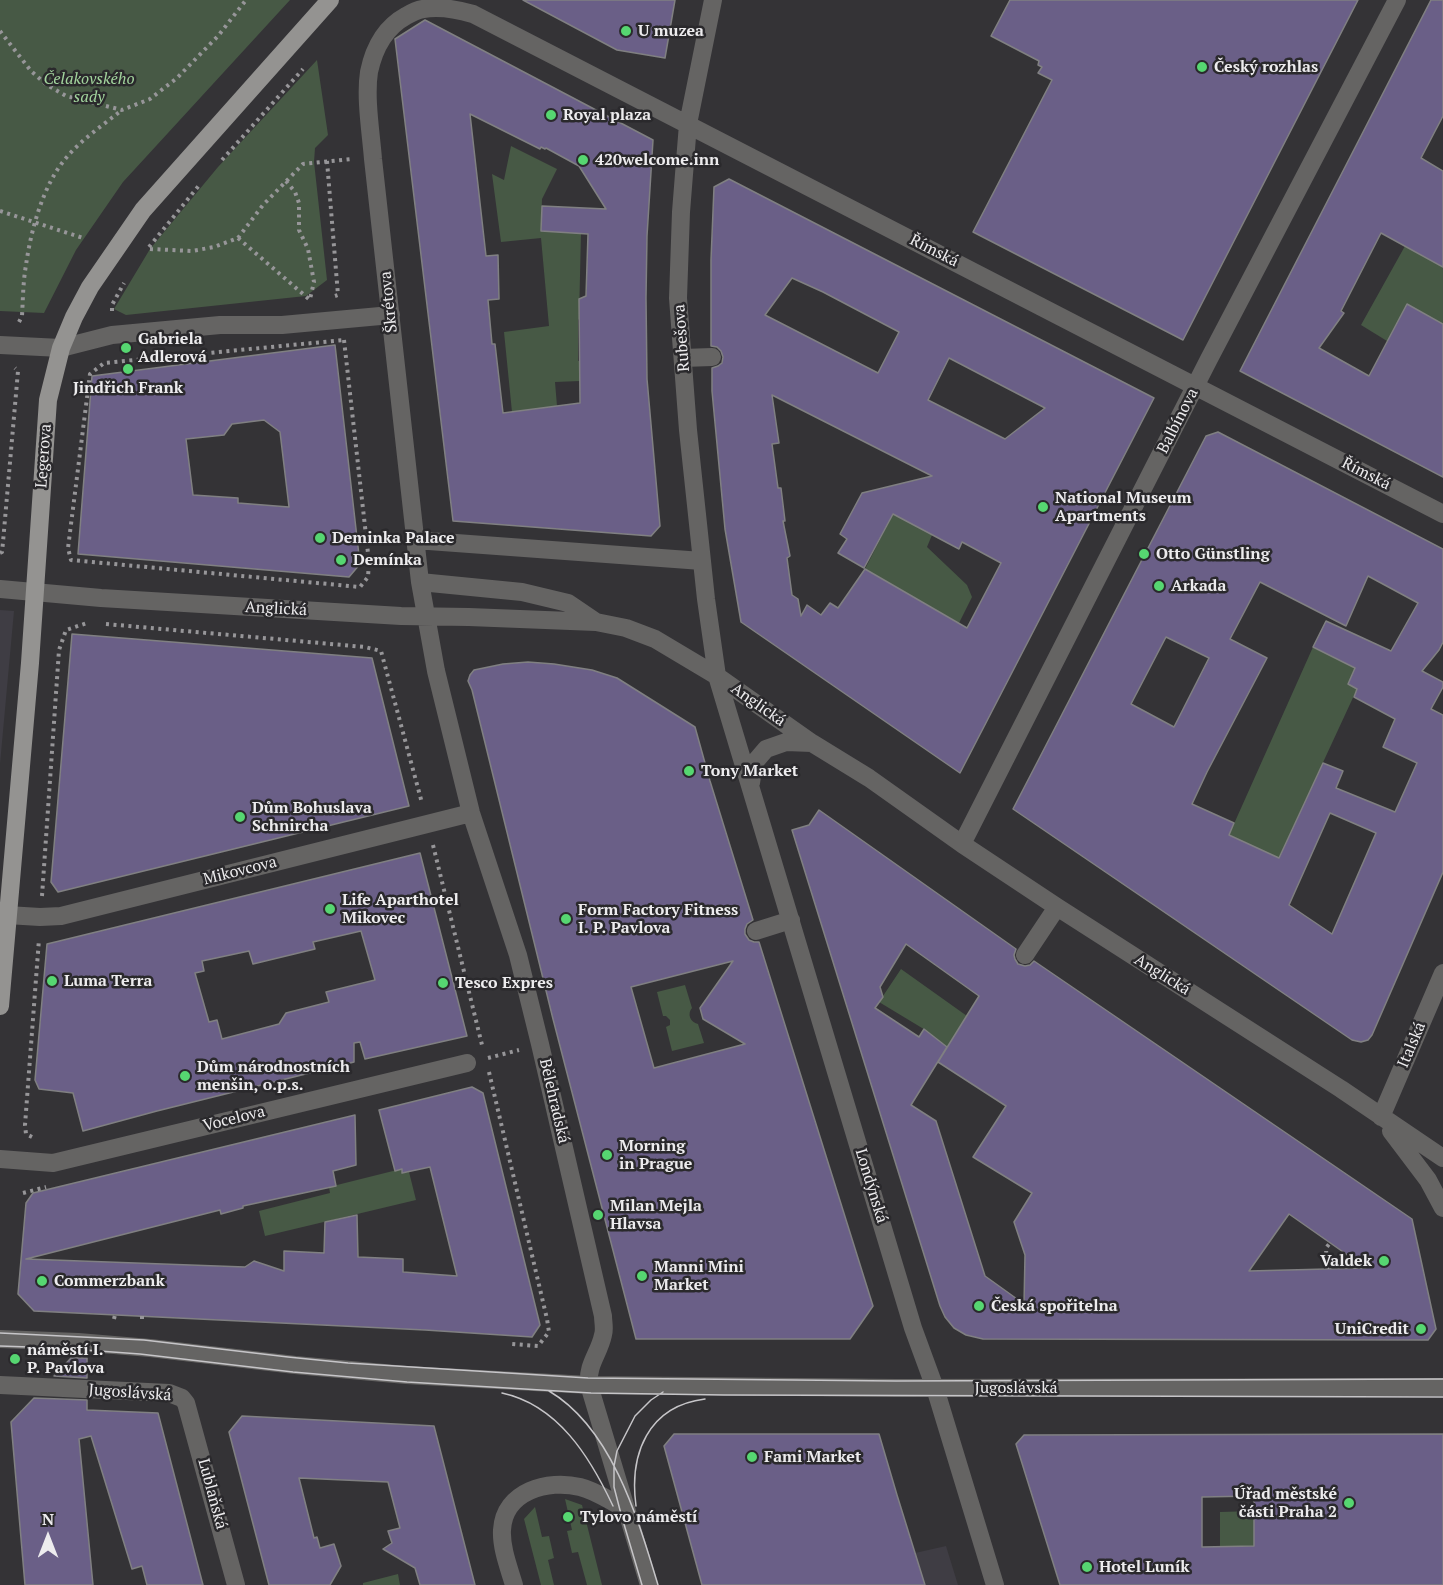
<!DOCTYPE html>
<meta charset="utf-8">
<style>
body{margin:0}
#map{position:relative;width:1443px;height:1585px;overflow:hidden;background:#343336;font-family:"PT Serif",serif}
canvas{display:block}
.north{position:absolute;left:18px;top:1507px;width:60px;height:60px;-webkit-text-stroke:4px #2a292c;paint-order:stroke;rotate:0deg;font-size:16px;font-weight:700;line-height:24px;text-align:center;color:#edecee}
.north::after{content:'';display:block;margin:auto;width:21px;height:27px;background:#edecee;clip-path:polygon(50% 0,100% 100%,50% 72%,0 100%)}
</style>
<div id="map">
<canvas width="1443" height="1585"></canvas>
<div class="north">N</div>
</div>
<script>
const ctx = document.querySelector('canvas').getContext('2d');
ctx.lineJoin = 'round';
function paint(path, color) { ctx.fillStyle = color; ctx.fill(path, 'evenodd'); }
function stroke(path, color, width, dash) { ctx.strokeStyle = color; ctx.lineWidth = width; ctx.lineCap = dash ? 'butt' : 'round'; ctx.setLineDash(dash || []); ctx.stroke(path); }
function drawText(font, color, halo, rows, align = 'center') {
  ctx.font = font + ' "PT Serif",serif'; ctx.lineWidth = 5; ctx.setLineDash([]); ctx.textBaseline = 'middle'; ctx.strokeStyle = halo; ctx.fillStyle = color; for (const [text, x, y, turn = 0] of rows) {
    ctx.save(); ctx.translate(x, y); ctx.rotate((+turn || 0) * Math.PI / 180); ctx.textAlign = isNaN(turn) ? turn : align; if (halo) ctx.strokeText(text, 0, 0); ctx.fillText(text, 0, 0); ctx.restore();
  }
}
paint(new Path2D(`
 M0 610 14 611 0 764Z
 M946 1546 958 1585H799L915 1553Z`), '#3f3d44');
paint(new Path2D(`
 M0 0H290L123 182 76 250 44 313 0 311Z
 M317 60 328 135 315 148 314 162 327 280 306 296 126 315 114 309 150 249 218 167Z
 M511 146 557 169 542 199 541 231 581 233 579 319 578 320V361H580V381L555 382 557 406 512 412 504 332 549 326 541 238 501 242 492 174 504 180Z
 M1405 246 1443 267V324L1387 341 1361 325Z
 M896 508 919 520 916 526 932 535 927 547 967 585 972 597 959 623 865 569Z
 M1313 647 1355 668 1348 684 1357 689 1269 879 1237 864 1247 843 1229 835Z
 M901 969 967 1016 947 1047 927 1031 879 1002Z
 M685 985 692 1008C687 1014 690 1022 698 1024L704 1043 672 1051 666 1027 670 1025V1020L666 1016H663L657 992Z
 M401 1169 402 1173 409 1172 416 1200 265 1236 259 1211 330 1193 329 1187Z
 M565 1499 582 1505 602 1585H587L578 1552 572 1553 567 1531 572 1530Z
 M535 1507 542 1537 549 1536 554 1558 548 1560 554 1585H541L524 1519Z
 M1254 1511V1546L1220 1547V1512Z
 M398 1574 400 1585H363V1583Z`), '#475945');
const building = new Path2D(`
 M523 0H675L665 58 617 50Z
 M1010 0H1358L1183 340 973 232 1052 80 1038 73 1042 67 1038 65 1039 61 991 36Z
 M1431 0H1443V116L1421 158 1443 171V267L1381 233 1341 311 1344 313 1319 348 1369 376 1407 304 1443 324V477L1240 371Z
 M425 20 653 140 647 236 646 298 647 379 660 526 651 536 453 521 395 39ZM470 114 540 149 541 147 545 149 546 148 579 166 606 209 542 206 541 231 588 234 586 296 579 299 580 403 503 413 495 344H492L488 300 499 299 498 255 486 256Z
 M729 179 1154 398 960 773 741 622 725 529 712 391V368L718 366 722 363 723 357 721 351 717 347 711 346V260L714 187ZM792 278 823 292 899 332 878 373 765 315ZM949 358 1045 408 1005 439 928 400ZM772 395 932 476 862 493 840 534 847 539 838 553 864 568 893 514 959 549 962 542 1001 563 967 628 865 569 838 608 830 603 821 615 807 605 801 616 798 599 792 595 787 558 790 556 783 521H785L781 488H778L772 444 779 443Z
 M335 345 360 564 349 577 78 554 92 376ZM264 420 280 432 289 507 238 503V498L193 495 186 439 224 435 232 424Z
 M1218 432 1443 549V642L1439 650 1422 671 1443 682V687L1431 709 1443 715V872L1372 1035 1368 1040 1361 1042 1352 1040 1013 809 1206 436ZM1368 576 1418 603 1391 651 1326 621 1313 647 1355 668 1348 684 1357 689 1354 697 1395 719 1383 747 1417 763 1395 812 1336 788 1343 771 1323 763 1279 858 1229 835 1234 823 1192 804 1207 772 1267 658 1230 639 1260 582 1346 626ZM1166 637 1209 658 1174 727 1131 704ZM1330 813 1376 833 1332 934 1289 905Z
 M72 634 372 658 409 806 58 892 51 882Z
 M528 662 554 664 592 670 617 678 695 727 710 781 753 920 747 924 745 929V934L749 940 754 942H759L873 1306 850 1339H636L553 1019 472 690 468 681 470 675 474 670 503 664ZM733 961 700 1008 703 1019 745 1044 654 1068 631 987Z
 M819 810 1016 949 1014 955 1015 959 1018 964 1025 966 1030 965 1034 961 1412 1219 1436 1329 1428 1340 983 1339 966 1335 954 1328 945 1317 940 1306 792 830 809 825ZM906 944 979 996 938 1062 1006 1106 973 1157 1032 1193 1014 1222 1025 1255 1024 1304 985 1276 936 1121 911 1105 947 1047 924 1029 919 1037 875 1008 883 997 880 987ZM1289 1214 1366 1268 1249 1271Z
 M420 853 467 1036 365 1059 360 1042 354 1043V1062L157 1111 83 1131 73 1093 39 1089 35 1080 47 944ZM361 931 375 980 326 992 329 1002 286 1013 279 1024 222 1039 217 1020 209 1022 195 973 204 971 202 961 249 951 253 964 315 949 313 942Z
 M472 1087 483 1093 540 1325 532 1337 425 1330 34 1311 18 1294 26 1203 33 1193 355 1115 356 1165 333 1171 336 1186 243 1206V1208L221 1214 220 1210 26 1259 245 1267 254 1261 284 1271V1251L324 1253 325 1222 357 1215 358 1257 403 1259V1272L457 1276 430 1167 402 1173V1169L395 1171 379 1110Z
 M71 1358H87V1378L54 1376Z
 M34 1398 87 1400V1410L158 1413 203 1585H147L142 1566 132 1569 91 1436 79 1439 93 1585H25L11 1422Z
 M242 1416 434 1426 475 1585H420L415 1568 383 1549 392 1543 388 1531 400 1528 388 1482 299 1478 314 1538 317 1537 320 1548 334 1544 341 1566 330 1585H269L229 1432Z
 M674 1434H879L897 1495 925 1585H702L664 1446Z
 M1443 1434V1585H1060L1016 1444 1024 1435ZM1254 1496V1546L1202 1547V1497Z`);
paint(building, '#6a5f87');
stroke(building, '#808082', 1.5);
stroke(new Path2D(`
 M0 31 31 71 47 85 66 96 122 110 150 99 177 78 218 36 246 0
 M222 160 303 69
 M327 161 338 295 335 296
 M286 181 295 192 299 203V230L308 249 314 282 310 299
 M0 211 83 238
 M238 238 310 300
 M149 247 201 183
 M150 249 192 251 214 247 238 238 263 205 303 164 352 159
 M112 311V305L124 283
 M19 322 22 316C23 299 23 282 26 265 31 230 43 185 66 158 82 139 103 125 122 110
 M344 340 369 562 368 577 360 587 71 560 68 548 90 374 104 363Z
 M0 553 2 552 3 542 18 371 15 368
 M106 624 365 647 381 651 422 803
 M433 845 482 1045
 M42 896 59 650 66 630 87 623
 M488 1058 519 1050
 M489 1072 547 1319 549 1332 538 1346 512 1344
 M32 1137 26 1134 25 1125 39 939
 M23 1193 46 1187
 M1327 1269 1326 1248 1330 1243
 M142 1316V1320
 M114 1319 115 1315`), '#979699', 4, [3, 4.5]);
stroke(new Path2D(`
 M713 0 688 124 681 212 678 298 688 430 706 599 717 676 913 1328 935 1388 995 1585
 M0 345 61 348 112 335 220 325H282L391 315
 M683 358 712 357
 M415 540 702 561
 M420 582 522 592 568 603 596 622
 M0 589 101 598 401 616 469 617 596 622 626 628 655 639 717 676 812 743 869 778 962 844 1057 907 1341 1089 1443 1158
 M751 783 754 763 766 749 786 742 812 743
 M962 844 1209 359 1397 0
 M7 915 40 917 61 916 471 813
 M756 931 791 920
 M1025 955 1057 907
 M1381 1117 1443 973
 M1391 1131 1428 1180 1443 1208
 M0 1159 53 1163 467 1063
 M0 1339 78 1342 150 1348 295 1365 406 1375 589 1385 897 1388 1443 1387
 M0 1385 169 1393 182 1398 186 1403 236 1585
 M514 1585C509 1568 501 1548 502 1530 504 1491 548 1479 580 1487 597 1491 611 1502 626 1509
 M649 1585 589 1385C587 1364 599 1354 603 1335 605 1329 603 1322 603 1316L540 1044 518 955 471 813 436 671 420 582 373 159C371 133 365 98 369 72 374 48 384 28 406 16 411 13 417 10 423 9 440 6 456 9 473 14L1443 514`), '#656463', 18);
stroke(new Path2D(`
 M0 1006 30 663 48 400 61 348 74 317 90 287 143 210 330 0`), '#949391', 18);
stroke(new Path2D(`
 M0 1333 144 1340 288 1357 348 1363 588 1378 896 1381 1443 1379
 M0 1346 58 1348 140 1354 293 1372 407 1382 591 1393 724 1395 1443 1397
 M549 1391C612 1428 638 1519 658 1585
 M502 1393C558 1405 590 1457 613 1506
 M636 1506C629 1454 648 1406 705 1399
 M642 1585 621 1514 614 1487V1466L617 1451 635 1416 651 1400 663 1392`), '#c6c5c8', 1.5);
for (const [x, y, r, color] of [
 [626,31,6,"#56d671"],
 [1202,67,6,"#56d671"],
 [551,115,6,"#56d671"],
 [583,160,6,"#56d671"],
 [126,348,6,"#56d671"],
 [128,369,6,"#56d671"],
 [1043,507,6,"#56d671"],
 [320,538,6,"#56d671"],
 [1144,554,6,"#56d671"],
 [341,560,6,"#56d671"],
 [1159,586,6,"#56d671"],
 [689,771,6,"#56d671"],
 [240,817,6,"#56d671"],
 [330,909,6,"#56d671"],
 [566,919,6,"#56d671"],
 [52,981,6,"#56d671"],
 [443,983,6,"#56d671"],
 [185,1076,6,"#56d671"],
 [607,1155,6,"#56d671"],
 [598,1215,6,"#56d671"],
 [1384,1261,6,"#56d671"],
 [642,1276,6,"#56d671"],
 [42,1281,6,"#56d671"],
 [979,1306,6,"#56d671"],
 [1421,1329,6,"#56d671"],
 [15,1359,6,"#56d671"],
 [752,1457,6,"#56d671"],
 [1349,1503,6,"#56d671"],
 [568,1517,6,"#56d671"],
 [1087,1567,6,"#56d671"]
]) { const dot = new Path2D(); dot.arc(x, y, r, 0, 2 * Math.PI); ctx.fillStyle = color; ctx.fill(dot); stroke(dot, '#2a292c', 2); }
drawText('bold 16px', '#edecee', '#2a292c', [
 ["U muzea",638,31],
 ["Český rozhlas",1214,67],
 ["Royal plaza",563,115],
 ["420welcome.inn",595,160],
 ["Gabriela",138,339],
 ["Adlerová",138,357],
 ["Jindřich Frank",128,388,"center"],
 ["National Museum",1055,498],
 ["Apartments",1055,516],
 ["Deminka Palace",332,538],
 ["Otto Günstling",1156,554],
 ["Demínka",353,560],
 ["Arkada",1171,586],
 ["Tony Market",701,771],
 ["Dům Bohuslava",252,808],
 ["Schnircha",252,826],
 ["Life Aparthotel",342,900],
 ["Mikovec",342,918],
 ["Form Factory Fitness",578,910],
 ["I. P. Pavlova",578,928],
 ["Luma Terra",64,981],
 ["Tesco Expres",455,983],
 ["Dům národnostních",197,1067],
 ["menšin, o.p.s.",197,1085],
 ["Morning",619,1146],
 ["in Prague",619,1164],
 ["Milan Mejla",610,1206],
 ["Hlavsa",610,1224],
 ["Valdek",1372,1261,"right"],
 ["Manni Mini",654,1267],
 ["Market",654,1285],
 ["Commerzbank",54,1281],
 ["Česká spořitelna",991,1306],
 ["UniCredit",1409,1329,"right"],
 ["náměstí I.",27,1350],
 ["P. Pavlova",27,1368],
 ["Fami Market",764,1457],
 ["Úřad městské",1337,1494,"right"],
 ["části Praha 2",1337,1512,"right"],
 ["Tylovo náměstí",580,1517],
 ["Hotel Luník",1099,1567]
], 'left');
drawText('italic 16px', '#a2d49d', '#2a292c', [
 ["Čelakovského",89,79],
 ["sady",89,97]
]);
drawText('16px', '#edecee', '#2a292c', [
 ["Římská",934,251,27],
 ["Škrétova",389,302,-96],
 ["Rubešova",682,338,-94],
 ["Balbínova",1178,421,-63],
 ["Legerova",44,456,-86],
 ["Římská",1366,474,27],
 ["Anglická",276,609,3],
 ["Anglická",758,705,35],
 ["Mikovcova",240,871,-14],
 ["Anglická",1162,975,32],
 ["Italská",1412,1045,-67],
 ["Bělehradská",554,1101,77],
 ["Vocelova",234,1119,-14],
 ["Londýnská",871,1186,73],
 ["Jugoslávská",1016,1388],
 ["Jugoslávská",130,1393,4],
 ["Lublaňská",212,1494,75]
]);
</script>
